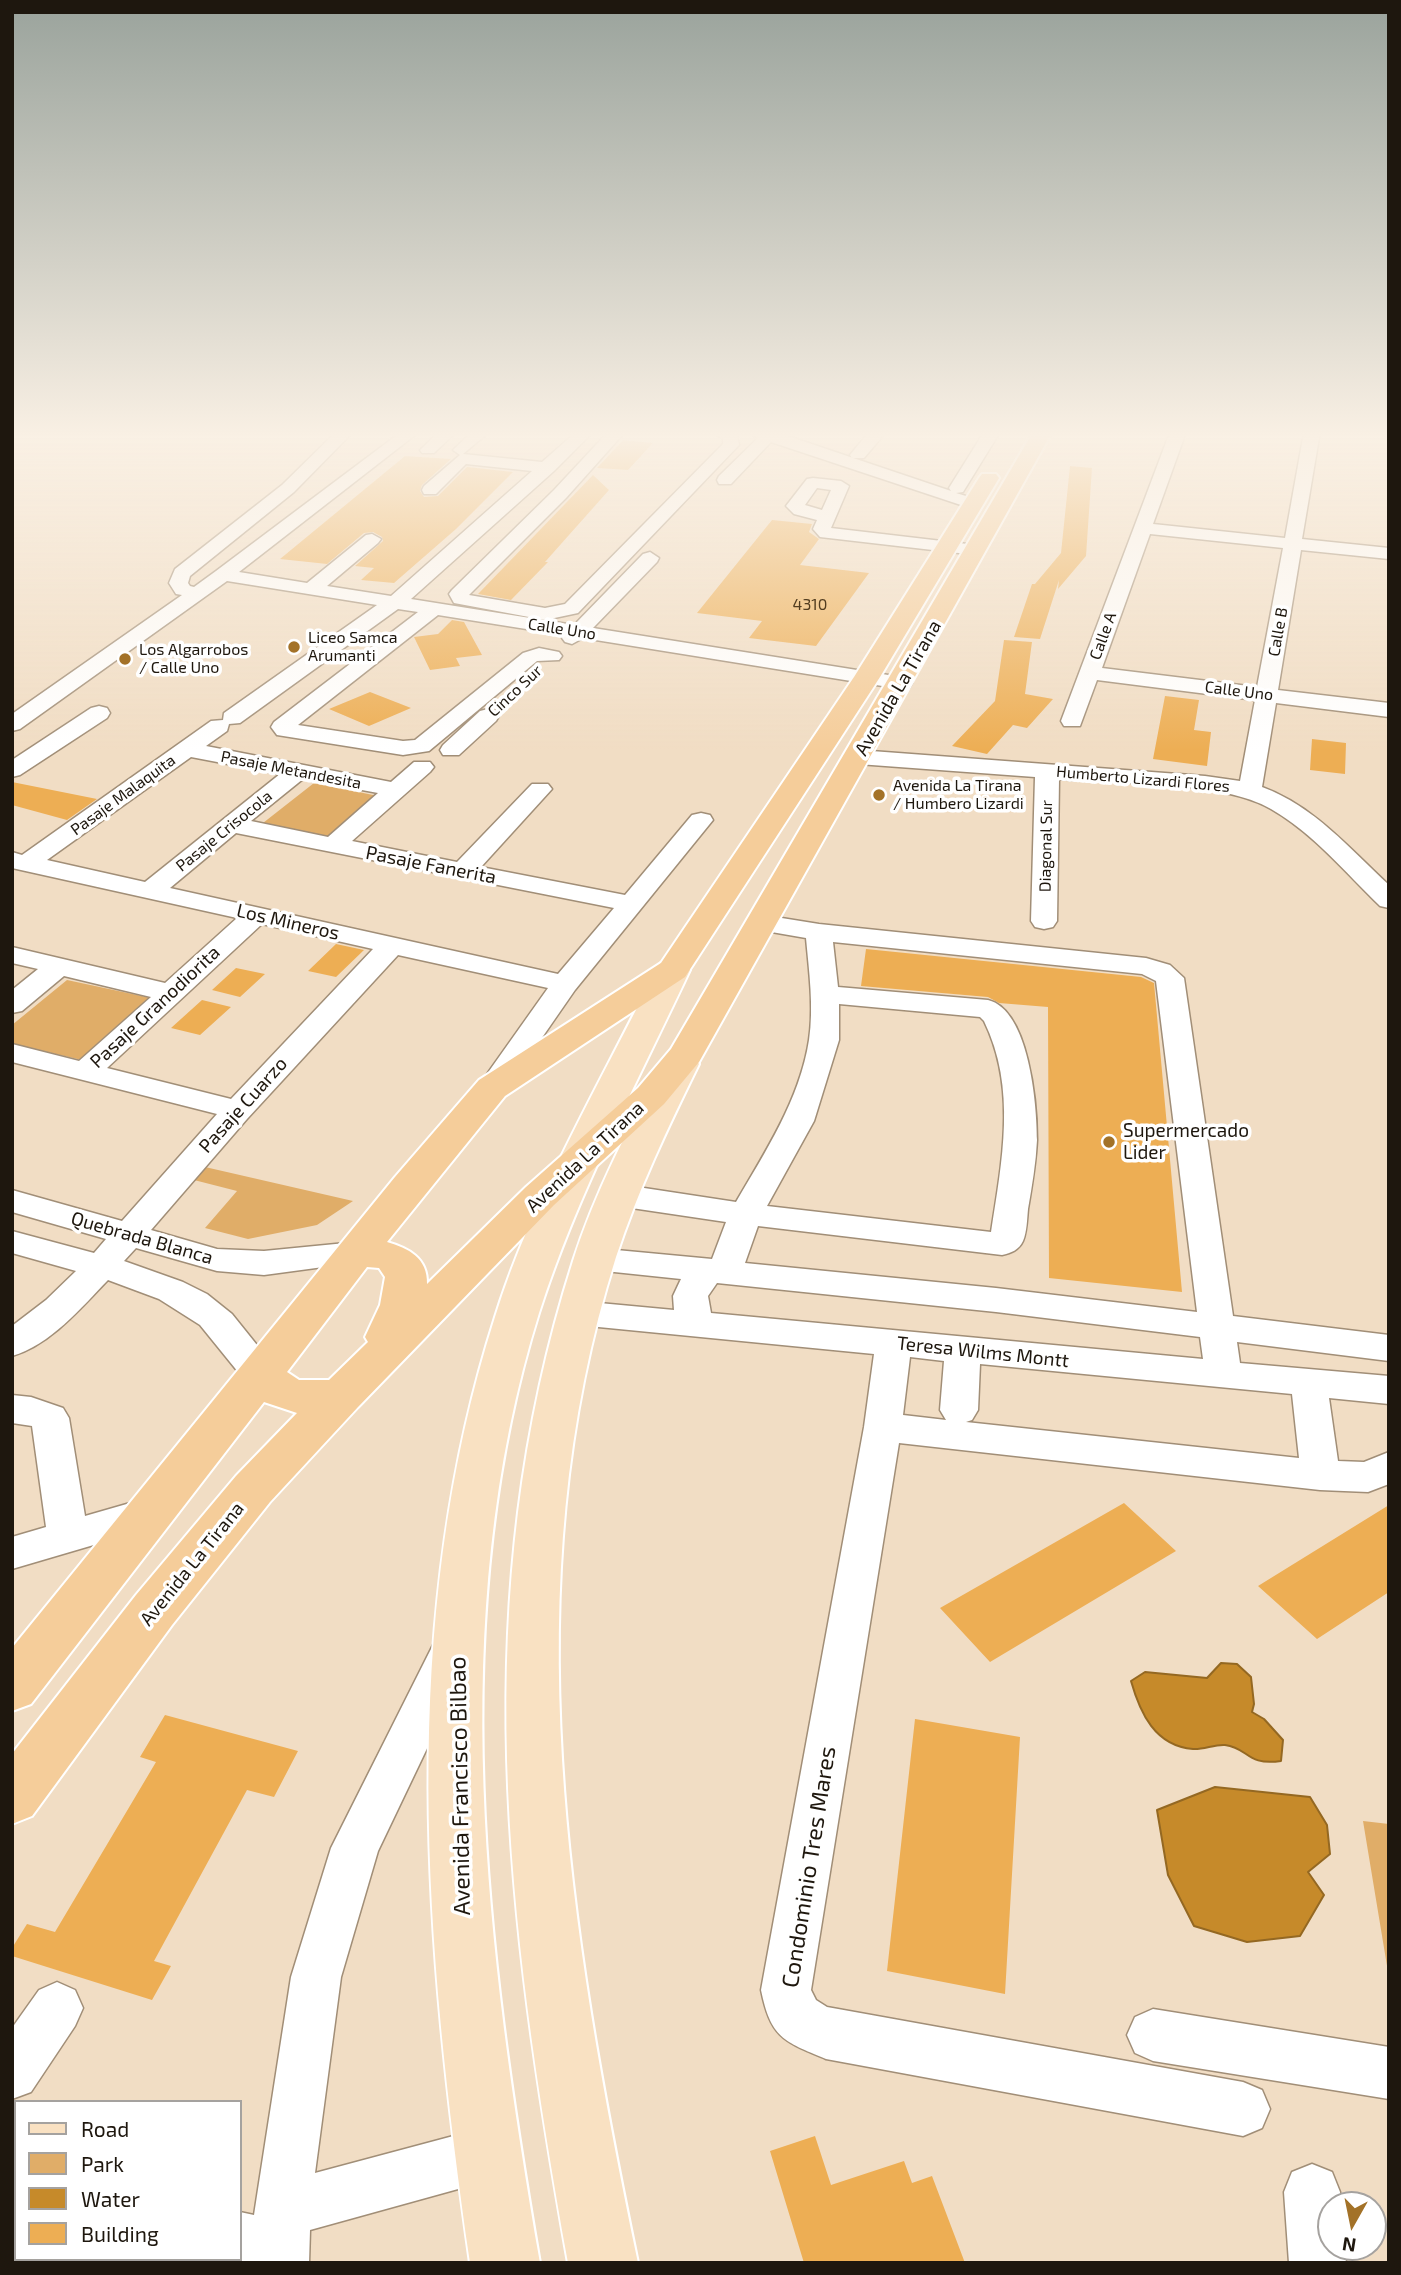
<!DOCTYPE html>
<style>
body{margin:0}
#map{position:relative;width:1401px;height:2275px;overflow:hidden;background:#f1ddc4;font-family:"Exo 2",sans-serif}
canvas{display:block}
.frame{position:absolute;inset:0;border:14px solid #1e170e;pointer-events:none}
.legend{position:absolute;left:14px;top:2100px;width:228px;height:161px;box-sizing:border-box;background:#fff;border:2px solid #a5a29f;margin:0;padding:9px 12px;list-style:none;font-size:21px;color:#1e170e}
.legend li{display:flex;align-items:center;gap:14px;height:35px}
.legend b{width:35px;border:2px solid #a5a29f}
.north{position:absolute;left:1317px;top:2191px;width:70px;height:70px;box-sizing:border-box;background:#fff;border:2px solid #a5a29f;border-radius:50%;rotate:189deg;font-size:19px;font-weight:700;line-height:28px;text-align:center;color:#1e170e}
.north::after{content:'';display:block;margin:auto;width:24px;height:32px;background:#a37228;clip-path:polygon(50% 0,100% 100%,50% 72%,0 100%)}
</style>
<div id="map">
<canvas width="1401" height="2275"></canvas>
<div class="frame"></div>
<ul class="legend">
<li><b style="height:9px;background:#f9e1c2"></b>Road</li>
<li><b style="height:19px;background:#e0ad68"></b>Park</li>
<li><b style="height:19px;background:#c68a2a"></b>Water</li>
<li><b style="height:19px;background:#edae54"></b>Building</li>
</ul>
<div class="north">N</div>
</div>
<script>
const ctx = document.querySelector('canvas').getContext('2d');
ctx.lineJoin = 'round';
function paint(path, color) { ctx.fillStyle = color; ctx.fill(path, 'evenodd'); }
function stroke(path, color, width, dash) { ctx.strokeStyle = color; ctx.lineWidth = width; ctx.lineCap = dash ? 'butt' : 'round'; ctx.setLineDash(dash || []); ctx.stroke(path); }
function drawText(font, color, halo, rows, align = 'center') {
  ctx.font = font + ' "Exo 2",sans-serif'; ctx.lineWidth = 7; ctx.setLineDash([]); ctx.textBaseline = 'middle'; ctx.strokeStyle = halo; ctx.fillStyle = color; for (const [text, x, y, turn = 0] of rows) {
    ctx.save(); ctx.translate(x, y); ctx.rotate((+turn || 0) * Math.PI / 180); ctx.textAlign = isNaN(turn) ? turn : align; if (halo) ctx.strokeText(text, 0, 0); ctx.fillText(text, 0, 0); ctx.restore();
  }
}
paint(new Path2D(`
 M314 783 378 796 330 837 263 823Z
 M67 980 151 998 82 1060 12 1044V1025Z
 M205 1167 353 1201 317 1225 248 1239 205 1228 237 1191 194 1180Z
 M1363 1821 1389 1824V1978Z`), '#e0ad68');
const water = new Path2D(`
 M1221 1663 1237 1664 1251 1677 1254 1704 1252 1712 1264 1719 1283 1740 1281 1761C1246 1766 1249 1748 1225 1745 1215 1744 1203 1750 1193 1749 1155 1746 1140 1713 1131 1681L1145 1672 1207 1678Z
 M1215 1787 1310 1797 1327 1825 1330 1854 1308 1872 1324 1895 1300 1936 1247 1942 1194 1926 1168 1875 1157 1810Z`);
paint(water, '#c68a2a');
stroke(water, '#946822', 2);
paint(new Path2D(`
 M623 440 653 443 628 470 597 468Z
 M405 456 451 459 422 485 420 491 424 497 438 496 467 467 513 472 456 529 394 583 361 580 374 568 355 566 383 541 382 537 373 532 364 533 327 564 280 559Z
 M1070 466 1092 468 1086 556 1058 589 1059 580 1040 639 1014 637 1032 584H1035L1061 553Z
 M593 475 609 490 545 562H548L511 600 478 594Z
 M772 520 812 524 809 532 819 539 800 565 869 573 816 646 749 638 762 621 697 613Z
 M452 620 464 622 482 655 456 658 460 666 430 670 414 637 438 634Z
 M1004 640 1032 642 1025 694 1053 699 1027 728 1013 725 987 754 952 746 995 701Z
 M370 692 411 708 369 726 329 709Z
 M1165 696 1199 700 1194 730 1211 732 1207 766 1153 759Z
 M1312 739 1346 743 1345 774 1310 770Z
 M12 782 97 799 67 820 12 805Z
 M336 944 364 950 336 977 308 971Z
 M866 949 1141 977 1154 983 1182 1292 1049 1278 1048 1007 999 1003 988 997 861 986Z
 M236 968 265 974 240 997 212 990Z
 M202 1000 231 1007 200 1035 171 1028Z
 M1124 1503 1176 1551 990 1662 940 1608Z
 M1389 1505V1592L1317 1639 1258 1586Z
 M165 1715 298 1751 274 1797 247 1790 154 1961 171 1966 152 2000 12 1956V1948L27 1924 55 1932 156 1762 140 1757Z
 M915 1719 1020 1737 1005 1994 887 1971Z
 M815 2136 831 2185 904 2161 912 2183 932 2176 965 2263H804L770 2151Z`), '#edae54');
const minor = new Path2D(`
 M336 432H353L294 492 190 576 188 583 190 586 194 587 216 571 401 432H419L239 572 307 583 366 535 372 534 381 539 378 543 327 586 391 596 532 471 466 464 436 494H424L422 490 424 486 460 455 453 450 472 432H489L463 454 542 462 576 432H593L554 471 411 599 574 625 643 554 650 552 659 558 657 562 593 628 901 677 909 678 912 683 909 688 901 689 583 638 572 644 565 642 562 638 564 635 438 615 298 725 403 741 415 740 523 653 539 648 559 652 562 656 559 660 537 661 429 751 403 755 277 735 271 727 274 722 418 612 398 609 240 723 229 724 227 731 206 746 391 782 414 762H430L434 767 430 772 352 841 457 862 532 784H548L552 789 481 867 625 895 692 815 701 813 710 815 713 820 575 990 503 1094 492 1097 481 1094 477 1088 548 988 398 955 247 1119 151 1230 217 1249 264 1251 356 1242 368 1245 373 1253 368 1261 264 1275 217 1271 136 1248 124 1261 183 1282 207 1294 232 1314 273 1365 278 1374 273 1383 260 1387 247 1383 200 1325 159 1299 108 1280C81 1308 50 1345 12 1356V1326L46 1300 76 1271 12 1253V1231L94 1253 106 1239 12 1212V1190L122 1221 217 1114 12 1062V1044L79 1061 151 997 64 976 22 1011 12 1013V990L38 969 12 963V947L165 983 237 918 12 868V852L22 855 211 721 223 720 224 713 377 605 227 581 20 729 12 731V714L182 595 176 594 169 583 175 569 282 485ZM191 757 280 774 145 882 47 860ZM303 779 378 793 328 837 251 821ZM236 833 614 908 558 974 170 888ZM262 924 373 949 231 1099 107 1068Z
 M439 432H456L434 453H422L420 450Z
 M608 432H625L566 498 469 595 545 608 565 604 723 444V439L712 432 737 434 739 445 578 613 545 620 454 603 449 594 452 590 554 490Z
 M748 432H776L951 491 949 488 984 432H1000L963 492 956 493 979 500 982 504 973 509 771 442 731 484H719L717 480 719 476 758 438Z
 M869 432H886L864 458H852L850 455Z
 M1170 432H1186L1153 524 1285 538 1304 432H1320L1302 539 1389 548V559L1301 550 1278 690 1389 703V717L1276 703 1262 787C1314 806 1350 849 1389 885V908L1380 906C1345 872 1313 833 1271 809 1224 781 1116 783 1059 779L1057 921 1053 927 1044 929 1035 927 1031 921 1035 777 858 764 850 762 847 757 850 752 858 750 1205 776 1240 781 1255 700 1097 680 1080 726H1064L1061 721ZM1150 534 1283 548 1257 687 1102 668Z
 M1380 432H1389V438Z
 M813 478 841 481 849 486 831 528 976 545 985 550 976 555 820 537 813 529 817 520 794 514 786 506 807 479ZM817 488 831 490 822 510 805 505Z
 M99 706 107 708 110 713 107 718 20 775 12 777V760L91 708Z
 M488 709 496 711 499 716 496 721 459 755H443L440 750 443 745 480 711Z
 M763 915 819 924 1146 958 1170 965 1184 978 1233 1316 1389 1335V1361L1237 1342 1240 1363 1389 1376V1404L1329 1398 1338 1461 1364 1462 1389 1452V1484L1368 1492 1320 1490 899 1443 811 1990 816 2000 827 2007 1243 2082 1262 2090 1270 2109 1262 2128 1243 2136 826 2059C783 2041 771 2038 761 1990L864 1427 874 1354 578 1325 565 1322 560 1313 565 1304 578 1301 674 1310 673 1296 681 1279 595 1270 583 1267 578 1259 583 1251 595 1248 712 1259 726 1222 618 1206 606 1202 602 1195 606 1188 618 1184 736 1202C765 1152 800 1099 809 1040 814 1007 809 971 806 938L754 929 750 923 754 917ZM833 942 1142 974 1156 981 1197 1312 996 1288 745 1263 758 1226 1002 1255C1011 1253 1019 1250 1023 1241 1027 1232 1027 1219 1028 1209 1032 1186 1036 1163 1037 1140 1037 1104 1029 1010 988 1000L838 987ZM839 1004 980 1017 984 1021C1017 1088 1002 1161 991 1232L767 1206 814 1121 839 1040ZM717 1283 996 1312 1200 1337 1203 1359 711 1313 708 1296ZM910 1357 944 1361 940 1410 946 1420 903 1415ZM980 1364 1292 1394 1299 1458 966 1422 972 1420 978 1410Z
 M12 1395 31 1397 63 1408 69 1418 85 1516 151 1497 165 1502 171 1513 165 1524 12 1569V1537L46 1527 32 1426 12 1423Z
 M450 1636 465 1641 472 1654 378 1851 341 1977 315 2173 487 2127 506 2135 514 2154 506 2173 487 2181 310 2230 309 2263H227L220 2259H240V2212L254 2215 291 1977 331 1848 435 1641Z
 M57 1982 75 1990 83 2008 75 2026 31 2092 12 2099V2028L39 1990Z
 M1153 2009 1389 2047V2099L1153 2061 1135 2053 1127 2035 1135 2017Z
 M12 2117 16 2118V2173L12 2172Z
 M1312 2164 1332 2172 1340 2192 1341 2205H1331V2247H1345L1346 2263H1289L1284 2192 1292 2172Z
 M148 2259H205L204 2263H147Z`);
const major = new Path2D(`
 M673 960 685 963 690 970C637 1083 577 1194 539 1313 443 1619 487 1954 540 2263H470C425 1948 396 1625 495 1317 533 1196 600 1084 656 970L661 963Z
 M681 1053 694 1056 699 1064C668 1127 638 1190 616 1257 511 1585 570 1934 638 2263H568C507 1921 465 1599 573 1261 595 1192 629 1127 663 1064L668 1056Z`);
const highway = new Path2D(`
 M1033 432H1052L699 1062 664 1104 554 1205 358 1407 270 1502 172 1625 32 1816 12 1824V1754L136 1595 236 1476 297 1413 264 1402 31 1704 12 1711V1648L395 1177 479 1080 661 963 854 677 979 478 982 474H996L999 478 880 677 685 977 505 1096 387 1242C408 1248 428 1258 427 1284L526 1187 638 1088 671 1049ZM367 1267 379 1268 385 1277 380 1305 365 1337 368 1342 329 1380H299L287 1372Z`);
stroke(minor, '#a18e77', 3);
stroke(major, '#fff', 4);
stroke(highway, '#fff', 4);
paint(minor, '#fff');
paint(major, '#f9e1c2');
paint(highway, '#f5cd9a');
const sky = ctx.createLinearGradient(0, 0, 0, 751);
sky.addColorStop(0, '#9aa39c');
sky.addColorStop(0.58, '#f9f0e4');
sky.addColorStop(1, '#f9f0e400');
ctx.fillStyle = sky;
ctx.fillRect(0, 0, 1401, 751);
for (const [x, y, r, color] of [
 [294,647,7,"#a37228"],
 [125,659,7,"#a37228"],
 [879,795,7,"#a37228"],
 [1109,1142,7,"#a37228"]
]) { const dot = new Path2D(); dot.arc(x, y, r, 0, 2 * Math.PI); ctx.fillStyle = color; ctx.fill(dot); stroke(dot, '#fff', 2.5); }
drawText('16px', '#523d20', null, [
 ["4310",810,605]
]);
drawText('16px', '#1e170e', '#fff', [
 ["Calle Uno",562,629,9],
 ["Calle B",1278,632,-80],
 ["Calle A",1103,636,-70],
 ["Cinco Sur",515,691,-43],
 ["Calle Uno",1239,691,7],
 ["Pasaje Metandesita",291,770,11],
 ["Humberto Lizardi Flores",1143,779,5],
 ["Pasaje Malaquita",123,795,-36],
 ["Pasaje Crisocola",224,831,-39],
 ["Diagonal Sur",1046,846,-89]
]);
drawText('16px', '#1e170e', '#fff', [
 ["Liceo Samca",308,638],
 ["Arumanti",308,656],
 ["Los Algarrobos",139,650],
 ["/ Calle Uno",139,668],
 ["Avenida La Tirana",893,786],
 ["/ Humbero Lizardi",893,804]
], 'left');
drawText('19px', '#1e170e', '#fff', [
 ["Avenida La Tirana",898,688,-60],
 ["Pasaje Fanerita",431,865,11],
 ["Los Mineros",288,922,13],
 ["Pasaje Granodiorita",155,1007,-43],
 ["Pasaje Cuarzo",243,1105,-48],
 ["Avenida La Tirana",585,1157,-43],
 ["Quebrada Blanca",142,1238,16],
 ["Teresa Wilms Montt",983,1352,6],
 ["Avenida La Tirana",192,1564,-51]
]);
drawText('19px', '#1e170e', '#fff', [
 ["Supermercado",1123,1131],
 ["Lider",1123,1153]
], 'left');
drawText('23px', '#1e170e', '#fff', [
 ["Avenida Francisco Bilbao",460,1786,-91],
 ["Condominio Tres Mares",809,1867,-81]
]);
</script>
